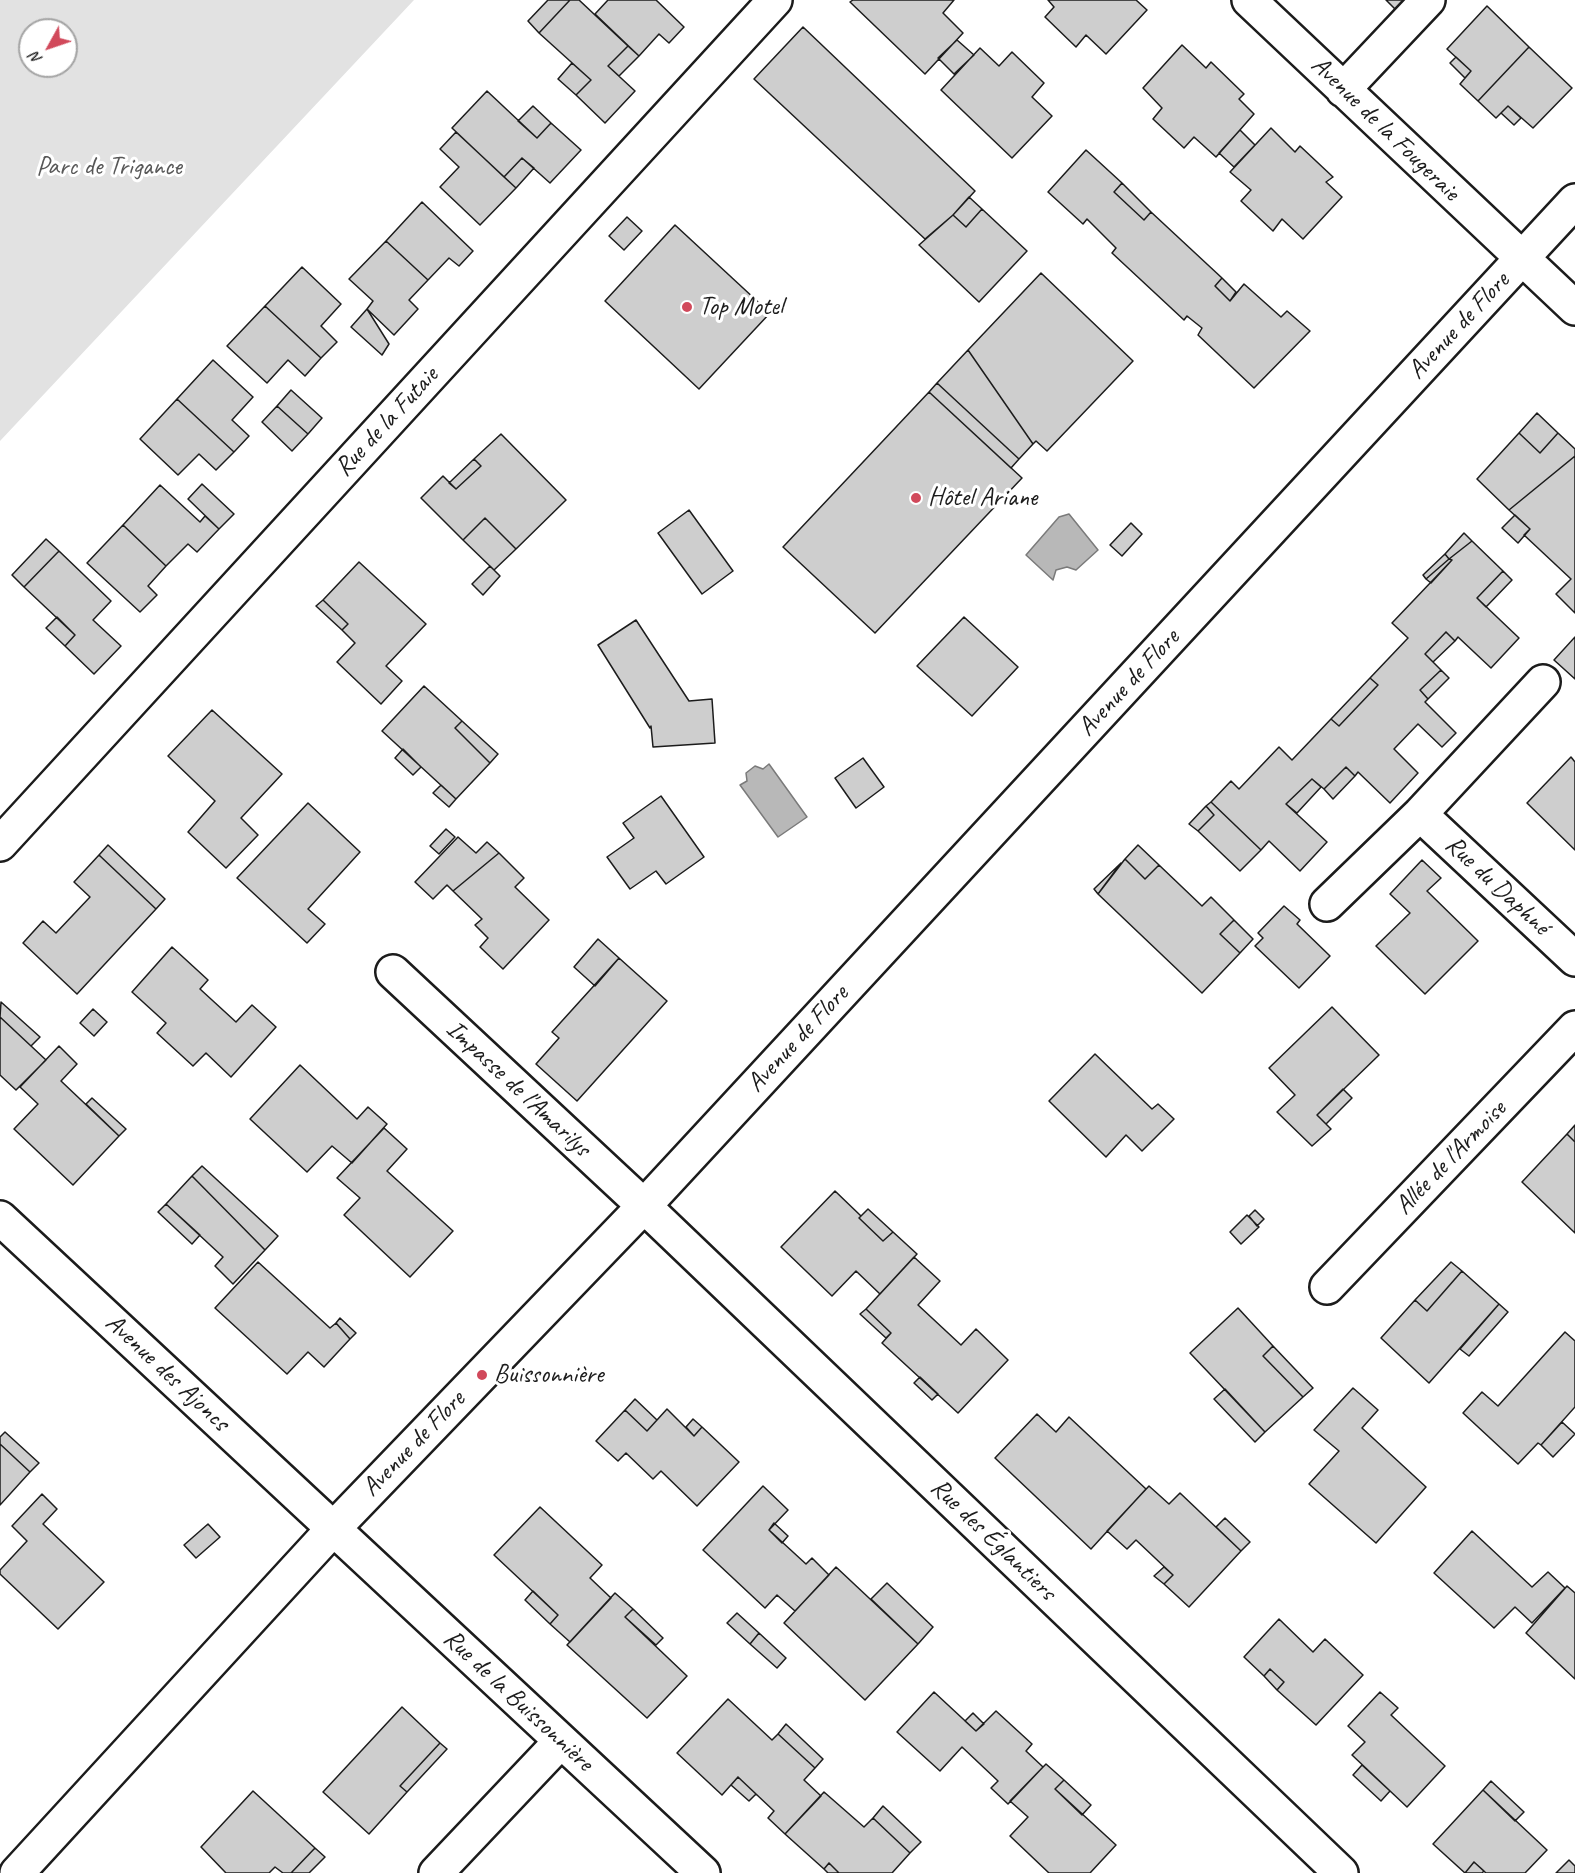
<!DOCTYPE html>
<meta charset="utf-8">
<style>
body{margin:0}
#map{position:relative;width:1575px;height:1873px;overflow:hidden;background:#fff;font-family:Caveat,sans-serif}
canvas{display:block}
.north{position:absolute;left:18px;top:18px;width:60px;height:60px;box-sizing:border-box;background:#fff;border:2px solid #a4a4a4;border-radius:50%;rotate:230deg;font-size:16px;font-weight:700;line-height:24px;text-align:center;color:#1c1c1c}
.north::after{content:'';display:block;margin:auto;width:21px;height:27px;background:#d1495b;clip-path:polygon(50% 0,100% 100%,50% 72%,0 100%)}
</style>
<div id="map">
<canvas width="1575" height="1873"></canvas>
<div class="north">N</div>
</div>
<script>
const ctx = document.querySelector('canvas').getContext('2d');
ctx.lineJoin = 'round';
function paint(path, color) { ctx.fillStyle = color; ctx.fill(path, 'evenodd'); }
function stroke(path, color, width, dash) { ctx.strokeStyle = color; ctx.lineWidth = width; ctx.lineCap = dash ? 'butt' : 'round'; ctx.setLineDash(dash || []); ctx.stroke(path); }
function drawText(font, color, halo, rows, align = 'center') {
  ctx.font = font + ' Caveat,sans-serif'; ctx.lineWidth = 6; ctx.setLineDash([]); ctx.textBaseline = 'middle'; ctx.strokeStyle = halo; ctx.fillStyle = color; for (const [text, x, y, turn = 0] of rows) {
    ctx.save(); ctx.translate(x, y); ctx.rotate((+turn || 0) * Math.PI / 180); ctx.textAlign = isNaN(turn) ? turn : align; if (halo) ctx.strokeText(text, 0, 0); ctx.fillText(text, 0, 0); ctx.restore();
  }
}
paint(new Path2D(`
 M0 0H414L0 441ZM30 30H66V66H30Z`), '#e2e2e2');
const water = new Path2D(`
 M1069 514 1098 550 1076 570 1067 567 1056 570 1053 580 1026 555 1059 517Z
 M769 764 807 817 778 837 740 785 747 781 746 773 755 766 763 769Z`);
paint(water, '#b8b8b8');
stroke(water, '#7a7a7a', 1.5);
const building = new Path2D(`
 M548 0H570L539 33 528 21Z
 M570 0H579L628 46 608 66 635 91 605 123 576 95 591 80 539 33Z
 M608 0H656L684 27 669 43 659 34 639 56 595 14Z
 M853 0H954L943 13 963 33 925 74 850 2Z
 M1048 0H1136L1147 10 1106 54 1086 35 1076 47 1045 17 1054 7Z
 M1386 0H1406L1396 10Z
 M1487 6 1529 47 1478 101 1460 84 1471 71 1447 49Z
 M803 27 975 191 953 215 925 239 754 79Z
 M957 40 974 55 954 74 938 58Z
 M1182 45 1206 68 1211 62 1244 94 1239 99 1254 114 1216 157 1194 137 1184 148 1153 119 1162 108 1143 88Z
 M628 46 639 56 619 76 608 66Z
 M1529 47 1572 88 1533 128 1508 106 1496 118 1478 101Z
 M980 48 999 66 1012 52 1044 83 1032 97 1052 116 1012 158 941 90Z
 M1456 57 1471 71 1465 78 1450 63Z
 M572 63 591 80 576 95 558 79Z
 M487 91 537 138 551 123 581 150 550 183 522 158 504 177 452 128Z
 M533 106 551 123 537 138 518 121Z
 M1508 106 1521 118 1514 125 1501 113Z
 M1271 128 1295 152 1300 146 1333 177 1326 182 1342 197 1303 239 1282 219 1273 231 1241 201 1251 190 1230 172Z
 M1240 130 1255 145 1234 167 1219 153Z
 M456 132 516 188 480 225 440 187 459 167 440 149Z
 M1086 150 1122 183 1114 192 1144 220 1151 212 1222 278 1215 286 1230 301 1244 284 1281 317 1287 311 1310 331 1254 388 1198 335 1202 328 1187 316 1184 320 1112 253 1116 248 1087 219 1083 224 1048 192Z
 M522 158 534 168 516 188 504 177Z
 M1122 183 1151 212 1144 220 1114 192Z
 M969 197 982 209 966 227 953 215Z
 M422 202 473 251 459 266 449 258 428 280 386 241Z
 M982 209 1027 251 979 302 919 245 953 215 966 227Z
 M627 217 642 231 624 250 609 236Z
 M675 225 770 313 699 389 605 301Z
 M386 241 428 280 409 300 418 309 394 335 367 309 373 301 349 279Z
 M302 267 341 304 321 326 337 342 321 358 265 306Z
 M1041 273 1133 361 1047 451 1036 441 1033 444 968 350Z
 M1222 278 1236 292 1230 301 1215 286Z
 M265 306 321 358 305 376 288 360 267 383 227 346Z
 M367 309 389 344 382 355 351 327Z
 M968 350 1033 444 1019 459 937 383Z
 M213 360 253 397 232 420 249 436 234 452 177 399Z
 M937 383 1019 459 1011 468 929 392Z
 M291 390 322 418 308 434 277 406Z
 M929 392 1022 478 875 633 783 547Z
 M177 399 234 452 216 470 199 454 178 475 140 439Z
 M277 406 308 434 292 451 262 422Z
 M1537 413 1558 433 1540 453 1519 433Z
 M1519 433 1540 453 1558 433 1575 449V456L1509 510 1477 479Z
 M501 434 566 500 516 549 485 518 463 540 421 498 443 476 456 489 481 466 474 459Z
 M1575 456V613L1556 594 1571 579 1524 535 1530 529 1509 510Z
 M474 459 481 466 456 489 449 483Z
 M202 484 234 514 219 529 188 499Z
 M160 485 200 522 205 516 219 529 197 552 188 544 166 566 123 525Z
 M689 510 733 571 702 594 658 533Z
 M1515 515 1530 529 1518 543 1502 528Z
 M485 518 516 549 494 570 463 540Z
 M1131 523 1142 534 1122 556 1110 545Z
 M123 525 166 566 148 586 157 595 140 612 87 563Z
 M1464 533 1472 541 1449 559 1445 554Z
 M46 539 59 551 24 587 12 575Z
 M1472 541 1503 571 1477 598 1519 638 1491 668 1458 637 1455 641 1446 632 1425 654 1441 670 1420 690 1428 699 1425 702 1456 733 1442 747 1418 724 1394 749 1418 773 1390 803 1358 772 1355 776 1346 767 1324 789 1312 779 1286 804 1327 842 1300 871 1269 841 1261 850 1211 802 1231 781 1239 789 1279 747 1292 760 1331 719 1339 726 1378 685 1370 678 1408 638 1392 623 1452 560 1449 559Z
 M59 551 111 601 93 620 121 646 94 674 65 646 75 635 24 587Z
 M1445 554 1449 559 1426 579 1423 575Z
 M1449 559 1452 560 1431 583 1426 579Z
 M359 562 426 624 386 666 402 681 381 704 337 662 355 643 342 630 348 624 323 600Z
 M490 566 500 576 483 595 472 584Z
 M1503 571 1512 580 1486 607 1477 598Z
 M323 600 348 624 342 630 316 606Z
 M57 617 75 635 65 646 46 628Z
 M964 617 1018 667 972 716 917 666Z
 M636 620 689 701 712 699 715 743 653 747 651 726 650 728 598 645Z
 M1446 632 1455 641 1433 662 1425 654Z
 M1575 637V679L1554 660Z
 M1441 670 1449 678 1428 699 1420 690Z
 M1370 678 1378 685 1339 726 1331 719Z
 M424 686 462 721 455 728 490 763 456 799 382 731Z
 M212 710 282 774 241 818 258 835 226 868 188 832 215 801 168 756Z
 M462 721 498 754 490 763 455 728Z
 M403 749 421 767 413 775 395 758Z
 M1571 757 1575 762V850L1527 803Z
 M863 758 884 787 856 808 835 778Z
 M1346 767 1355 776 1333 799 1324 789Z
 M1312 779 1321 787 1297 813 1286 804Z
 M441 785 456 799 449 807 433 793Z
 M661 796 704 857 666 884 656 871 630 889 607 857 634 838 623 823Z
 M1211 802 1261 850 1240 871 1198 831 1214 815 1206 806Z
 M308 803 360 852 308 909 325 924 307 943 237 878Z
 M1206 806 1214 815 1198 831 1189 824Z
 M446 829 455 837 439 854 430 846Z
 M458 837 476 853 487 842 499 853 453 891 447 885 433 899 415 882Z
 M108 845 165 899 156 909 99 855Z
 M1138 845 1159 865 1145 879 1125 859Z
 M499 853 524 878 515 887 549 920 503 969 480 947 488 938 475 925 482 919 453 891Z
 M99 855 156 909 77 994 23 943 43 921 56 933 90 897 74 882Z
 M1125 859 1145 879 1159 865 1202 906 1211 897 1234 920 1220 934 1240 953 1202 993 1098 894Z
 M1422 860 1441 878 1427 891 1478 941 1425 994 1376 946 1410 913 1390 894Z
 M1121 863 1098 894 1094 889Z
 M1284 906 1300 920 1297 924 1330 956 1299 988 1255 946 1263 938 1258 933Z
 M1234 920 1253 939 1240 953 1220 934Z
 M598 939 619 958 595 986 574 967Z
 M172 947 208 980 200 989 236 1022 252 1005 276 1027 231 1077 206 1053 193 1066 157 1033 166 1023 132 992Z
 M619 958 667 1001 577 1101 536 1064 559 1038 552 1032Z
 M1 1002 40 1037 31 1046 0 1017Z
 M1332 1007 1379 1055 1317 1115 1331 1129 1312 1146 1277 1112 1295 1095 1269 1068Z
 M93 1009 107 1022 94 1036 80 1023Z
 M0 1017 46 1060 16 1090 0 1075Z
 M59 1046 77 1064 61 1081 119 1136 73 1185 14 1129 38 1104 20 1087Z
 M1095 1054 1152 1109 1158 1104 1174 1119 1142 1151 1126 1135 1106 1157 1049 1101Z
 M300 1065 357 1119 368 1107 387 1124 352 1163 332 1146 307 1172 250 1119Z
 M1343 1089 1352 1098 1326 1124 1317 1115Z
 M92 1098 126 1129 119 1136 86 1104Z
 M1575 1125V1142L1567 1134Z
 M384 1128 407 1149 387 1171 453 1231 410 1277 344 1215 360 1198 337 1178Z
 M1567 1134 1575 1142V1233L1522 1182Z
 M202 1166 278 1236 265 1250 192 1176Z
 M192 1176 265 1250 233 1284 215 1266 223 1257 166 1204Z
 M835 1191 861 1216 859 1218 883 1241 893 1232 917 1254 880 1294 856 1271 832 1296 781 1247Z
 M166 1204 200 1235 192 1244 158 1212Z
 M868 1209 893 1232 883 1241 859 1218Z
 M1255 1210 1264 1219 1257 1226 1249 1216Z
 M1247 1215 1259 1227 1241 1244 1230 1232Z
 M914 1257 940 1281 918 1305 961 1345 976 1329 1008 1360 958 1413 882 1343 891 1333 866 1309Z
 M258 1262 330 1328 336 1323 350 1339 324 1367 308 1352 287 1374 215 1308Z
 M1451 1262 1462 1271 1427 1311 1415 1300Z
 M1462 1271 1499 1304 1429 1383 1381 1338 1415 1300 1427 1311Z
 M1499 1304 1508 1312 1469 1356 1460 1349Z
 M1238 1308 1273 1346 1263 1356 1303 1397 1265 1432 1190 1353Z
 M866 1309 891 1333 886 1338 860 1314Z
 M340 1318 356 1333 350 1339 336 1323Z
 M1565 1332 1575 1341V1407L1541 1445 1538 1443 1518 1464 1463 1413 1482 1392 1498 1406Z
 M1273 1346 1313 1388 1303 1397 1263 1356Z
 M920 1377 938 1394 932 1400 914 1383Z
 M1353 1388 1378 1410 1362 1428 1426 1487 1376 1543 1309 1484 1339 1451 1314 1430Z
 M1225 1389 1265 1432 1255 1442 1214 1399Z
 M635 1399 657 1420 647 1431 625 1410Z
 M667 1409 694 1436 702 1427 739 1462 697 1506 661 1471 653 1479 626 1453 618 1461 596 1441 625 1410 647 1431Z
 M1037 1414 1056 1432 1069 1417 1146 1489 1091 1549 995 1458Z
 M693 1419 702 1427 694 1436 686 1427Z
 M1562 1422 1575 1434 1553 1457 1541 1445Z
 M5 1432 39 1463 30 1472 0 1444V1437Z
 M0 1444 30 1472 0 1505Z
 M763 1486 788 1510 769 1530 806 1564 812 1558 829 1575 795 1611 777 1595 765 1608 703 1550Z
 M1149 1486 1169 1504 1180 1493 1241 1551 1189 1607 1164 1584 1173 1575 1136 1540 1127 1549 1107 1531Z
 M42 1494 57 1509 43 1524 104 1582 58 1629 0 1574V1570L27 1541 12 1526Z
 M540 1507 602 1565 590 1578 611 1598 570 1642 550 1624 558 1615 494 1555Z
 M1225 1518 1250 1542 1241 1551 1216 1527Z
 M774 1523 788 1536 782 1543 769 1530Z
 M208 1524 220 1537 196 1558 184 1545Z
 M1472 1531 1532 1587 1548 1572 1565 1588 1532 1623 1515 1607 1494 1628 1434 1573Z
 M836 1567 918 1644 865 1700 784 1623Z
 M1164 1567 1173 1575 1164 1584 1154 1576Z
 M887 1583 933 1627 918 1644 871 1599Z
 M1567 1586 1575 1593V1679L1526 1633Z
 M533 1591 558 1615 550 1624 525 1600Z
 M615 1593 633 1609 625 1617 687 1676 647 1718 567 1645Z
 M633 1609 663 1638 656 1645 625 1617Z
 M737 1613 759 1633 750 1644 727 1623Z
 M1279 1619 1313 1652 1325 1639 1363 1675 1316 1725 1277 1690 1284 1682 1270 1669 1264 1676 1244 1657Z
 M759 1633 786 1658 777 1668 750 1644Z
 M1270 1669 1284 1682 1277 1690 1264 1676Z
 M934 1692 976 1731 996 1711 1032 1744 1026 1751 1043 1767 1008 1804 991 1788 998 1781 962 1747 940 1771 897 1732Z
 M1380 1692 1398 1708 1391 1715 1445 1766 1407 1807 1352 1755 1365 1742 1348 1726Z
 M728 1699 772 1740 778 1734 815 1768 804 1780 821 1796 785 1834 768 1818 774 1811 738 1777 722 1795 677 1753Z
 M402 1707 440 1743 400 1786 407 1792 369 1834 323 1792Z
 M973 1713 984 1724 976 1731 965 1721Z
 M786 1724 823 1759 815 1768 778 1734Z
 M440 1743 447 1749 407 1792 400 1786Z
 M1046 1764 1064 1780 1055 1789 1116 1845 1090 1873H1049L1010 1836 1028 1817 1010 1801Z
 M1362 1765 1390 1791 1381 1801 1353 1775Z
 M738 1777 756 1794 749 1801 731 1785Z
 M1064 1780 1091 1805 1082 1815 1055 1789Z
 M1491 1781 1524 1812 1515 1821 1483 1790Z
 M1483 1790 1547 1850 1525 1873H1486L1474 1862 1465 1873 1433 1844Z
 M253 1791 315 1848 291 1873H283L275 1867 269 1873H226L201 1847Z
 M824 1792 864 1827 873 1818 910 1853 892 1873H839L829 1863 824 1869 785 1834Z
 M883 1806 921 1842 910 1853 873 1818Z
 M315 1848 325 1857 309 1873H291Z
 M1569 1860 1575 1866V1873H1556Z
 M1474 1862 1484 1871 1482 1873H1465Z
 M829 1863 839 1873H828L824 1869Z`);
paint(building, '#cecece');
stroke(building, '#1c1c1c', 1.5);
const minor = new Path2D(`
 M1249 0 1575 308
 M1343 90 1428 0
 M1420 814 1575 959
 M0 844 775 0
 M1327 904 1420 814 1543 682
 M393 972 644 1206 1341 1873
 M0 1218 703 1873
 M1327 1287 1575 1028
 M17 1873 333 1529 644 1206 1575 201
 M436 1873 561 1741`);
stroke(minor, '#1c1c1c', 38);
stroke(minor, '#fff', 33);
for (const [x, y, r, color] of [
 [687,307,6,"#d1495b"],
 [916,498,6,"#d1495b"],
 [482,1375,6,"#d1495b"]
]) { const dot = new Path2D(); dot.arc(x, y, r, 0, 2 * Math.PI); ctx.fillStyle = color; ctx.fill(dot); stroke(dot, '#fff', 2); }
drawText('26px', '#1c1c1c', '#fff', [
 ["Avenue de la Fougeraie",1385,129,44],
 ["Avenue de Flore",1459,326,-47],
 ["Rue de la Futaie",387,422,-47],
 ["Avenue de Flore",1129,683,-47],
 ["Rue du Daphné",1497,886,43],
 ["Avenue de Flore",798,1039,-47],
 ["Impasse de l'Amarilys",518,1089,43],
 ["Allée de l'Armoise",1451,1158,-46],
 ["Avenue des Ajoncs",167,1373,43],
 ["Avenue de Flore",414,1444,-46],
 ["Rue des Églantiers",993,1540,44],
 ["Rue de la Buissonnière",518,1701,43]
]);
drawText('26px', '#575757', '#fff', [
 ["Parc de Trigance",109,167]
]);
drawText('26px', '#1c1c1c', '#fff', [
 ["Top Motel",699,307],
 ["Hôtel Ariane",928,498],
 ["Buissonnière",494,1375]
], 'left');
</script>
